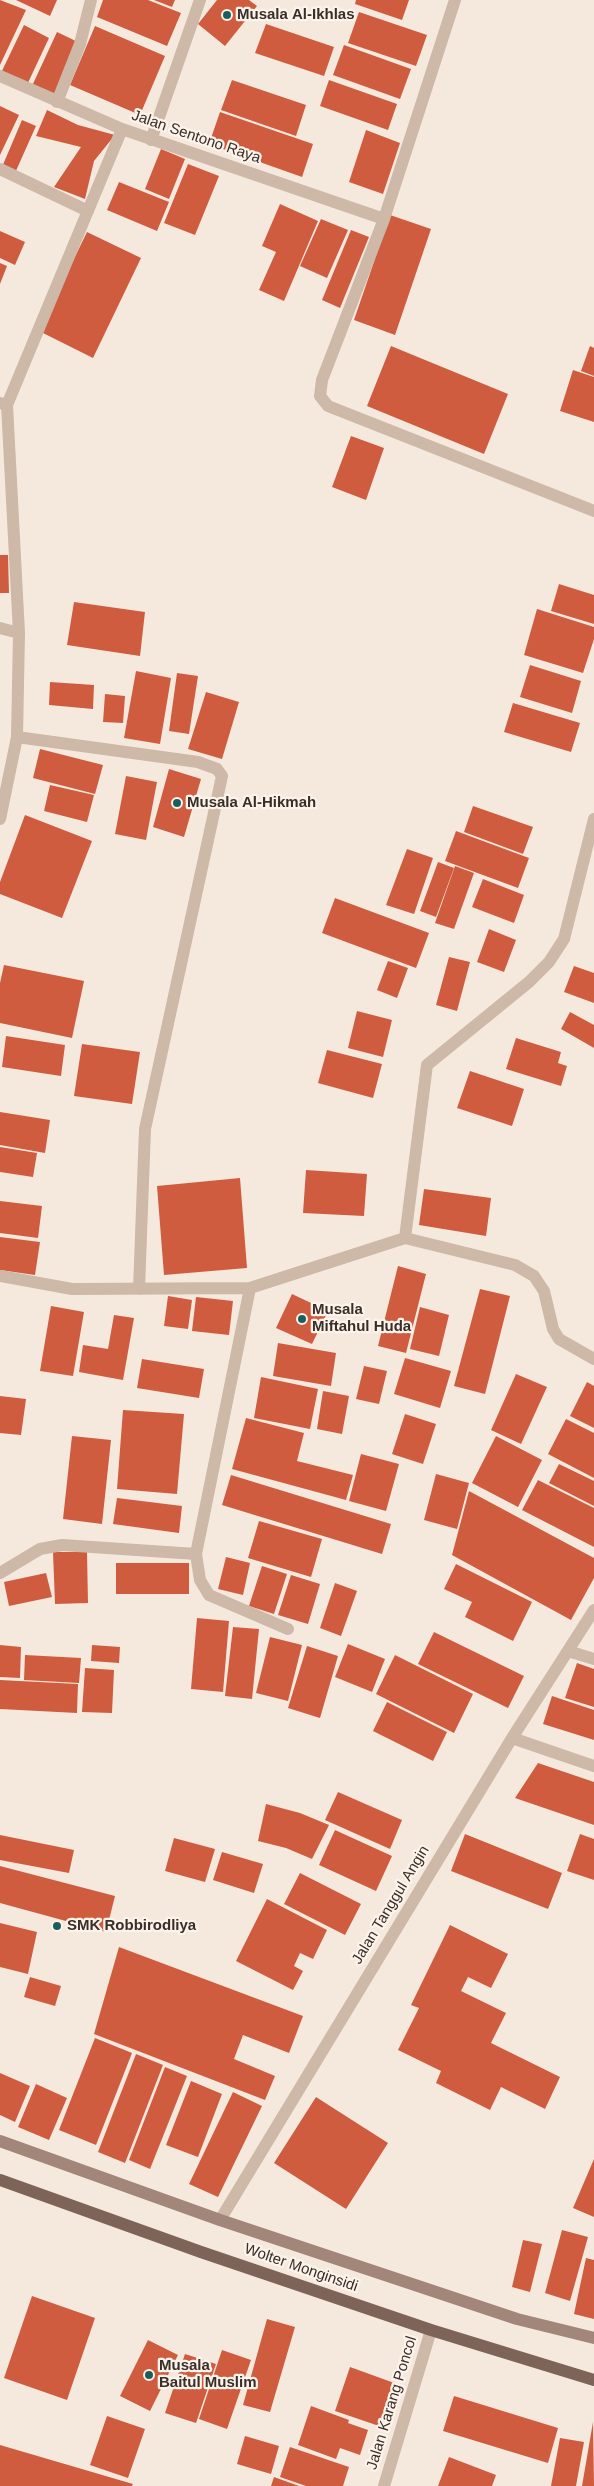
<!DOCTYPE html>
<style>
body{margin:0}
canvas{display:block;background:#f5e9de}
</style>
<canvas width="594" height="2486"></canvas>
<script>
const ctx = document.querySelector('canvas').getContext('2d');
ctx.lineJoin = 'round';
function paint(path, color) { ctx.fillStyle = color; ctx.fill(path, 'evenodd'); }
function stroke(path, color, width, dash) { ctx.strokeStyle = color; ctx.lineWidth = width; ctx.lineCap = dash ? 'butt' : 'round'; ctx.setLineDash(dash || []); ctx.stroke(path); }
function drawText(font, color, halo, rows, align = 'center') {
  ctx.font = font + ' Arial,sans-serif'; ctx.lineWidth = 4.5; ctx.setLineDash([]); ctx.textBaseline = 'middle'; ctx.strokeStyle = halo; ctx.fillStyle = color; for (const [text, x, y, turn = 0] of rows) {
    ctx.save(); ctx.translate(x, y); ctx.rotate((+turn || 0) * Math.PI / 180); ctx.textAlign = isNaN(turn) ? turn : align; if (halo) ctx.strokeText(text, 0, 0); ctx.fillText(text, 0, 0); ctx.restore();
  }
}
paint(new Path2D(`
 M0 0 26 10 0 65Z
 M16 0H57L50 16Z
 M103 0H148L181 13 167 46 97 17Z
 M154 0H175L172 7Z
 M217 0H249L257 6 225 46 198 24Z
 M356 0H409L402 20 355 4Z
 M359 12 427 35 416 66 348 43Z
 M266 24 334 47 324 76 255 53Z
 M24 25 49 38 26 87 0 75Z
 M95 26 165 56 140 115 70 85Z
 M57 32 80 43 56 97 32 86Z
 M344 45 411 69 400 99 333 75Z
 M232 80 306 105 296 136 221 110Z
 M329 80 397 104 388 130 320 106Z
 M0 106 19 115 0 155Z
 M47 110 78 125 115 135 94 161 85 199 54 187 81 147 36 136Z
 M220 112 313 144 302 177 209 144Z
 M22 120 36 126 15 173 2 167Z
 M366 130 400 143 383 194 349 182Z
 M161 149 185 159 169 199 145 189Z
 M188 164 219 176 195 235 164 223Z
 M119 182 169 202 157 231 107 210Z
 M280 204 318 221 284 301 259 290 276 252 262 246Z
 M390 215 431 229 395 335 354 320Z
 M321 219 348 230 327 278 300 266Z
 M351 230 369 237 340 308 322 300Z
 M0 231 25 242 15 265 0 258Z
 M87 232 141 258 93 358 39 331Z
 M0 263 7 266 0 284Z
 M391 346 508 394 484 454 367 406Z
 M590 346 594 348V376L581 371Z
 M573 370 594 377V422L560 411Z
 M351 436 384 448 366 500 332 487Z
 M0 555H8L9 593H0Z
 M559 584 594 595V624L551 611Z
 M74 602 145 612 140 656 67 645Z
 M537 609 594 627V639L583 673 524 655Z
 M530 665 581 681 572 713 520 697Z
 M136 671 171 678 160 744 124 738Z
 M177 673 198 676 189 734 169 731Z
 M50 682 94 685 93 709 49 705Z
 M206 692 239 702 222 759 188 749Z
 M105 694 125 696 123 723 103 722Z
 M513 703 580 723 571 752 504 732Z
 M40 749 103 765 95 794 33 778Z
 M169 769 201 779 184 837 153 827Z
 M126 776 157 782 146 840 115 834Z
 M50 785 94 795 87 822 44 811Z
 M473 806 533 827 523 854 464 832Z
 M25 815 92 841 62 918 0 894V882Z
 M456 831 529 858 518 888 445 861Z
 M407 849 433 858 414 914 386 905Z
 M438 862 454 868 436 917 420 911Z
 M455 866 474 873 454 929 435 923Z
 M483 879 524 895 514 923 472 907Z
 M335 898 429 933 416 968 322 933Z
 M489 929 516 940 504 972 477 962Z
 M449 957 470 962 457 1011 436 1005Z
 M388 961 408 968 397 998 377 990Z
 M4 965 84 981 72 1038 0 1023V983Z
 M574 966 594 973V1003L564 992Z
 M357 1011 392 1020 383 1057 348 1048Z
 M570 1012 594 1025V1048L561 1029Z
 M6 1036 65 1045 61 1076 2 1067Z
 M516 1038 561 1052 558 1063 567 1066 561 1086 506 1069Z
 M82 1044 140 1052 132 1104 74 1096Z
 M327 1050 382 1064 373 1098 318 1083Z
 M470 1071 524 1089 512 1126 457 1108Z
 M0 1112 50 1120 45 1153 0 1145Z
 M0 1147 37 1153 33 1177 0 1172Z
 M306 1170 367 1174 364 1216 303 1213Z
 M240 1178 247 1268 164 1275 157 1186Z
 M424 1189 491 1198 486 1236 419 1225Z
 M0 1201 42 1206 38 1238 0 1233Z
 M0 1237 40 1242 35 1275 0 1270Z
 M398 1266 426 1274 406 1353 378 1346Z
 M480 1289 510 1296 485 1394 454 1386Z
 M292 1294 328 1311 312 1344 276 1328Z
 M168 1296 192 1300 188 1329 164 1326Z
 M196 1297 233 1301 229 1335 192 1331Z
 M51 1306 84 1312 73 1376 40 1371Z
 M420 1307 449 1315 439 1356 410 1349Z
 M114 1315 134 1318 123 1380 79 1372 83 1345 108 1349Z
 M278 1343 336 1353 331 1386 273 1376Z
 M405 1358 451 1371 440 1408 394 1394Z
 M142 1359 204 1369 199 1398 137 1388Z
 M364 1366 387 1371 379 1404 356 1399Z
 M516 1374 547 1387 521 1444 491 1430Z
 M261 1377 318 1389 310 1429 254 1418Z
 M587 1382 594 1386V1428L570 1416Z
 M323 1391 349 1396 342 1434 317 1429Z
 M0 1396 26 1399 21 1435 0 1433Z
 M123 1410 184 1414 177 1494 117 1489Z
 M405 1414 436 1424 423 1464 392 1454Z
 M246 1418 304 1433 297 1461 353 1475 346 1500 232 1469Z
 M566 1419 594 1433V1478L548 1454Z
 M72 1436 111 1440 102 1524 63 1519Z
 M496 1436 542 1460 518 1507 472 1483Z
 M361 1454 399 1464 386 1511 349 1501Z
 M559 1464 594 1481V1506L549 1483Z
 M436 1474 469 1483 457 1529 424 1520Z
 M231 1475 391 1524 382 1554 222 1505Z
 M538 1480 594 1508V1547L522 1510Z
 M469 1491 594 1558V1578L571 1620 452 1555Z
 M117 1498 182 1506 179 1533 113 1524Z
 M259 1521 322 1539 311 1577 248 1558Z
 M53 1552H87L88 1603 55 1604Z
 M226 1557 250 1563 243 1595 218 1589Z
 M116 1563H189V1594H116Z
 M456 1564 532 1602 513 1641 465 1617 472 1602 444 1589Z
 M262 1566 287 1574 274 1614 249 1606Z
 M46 1573 52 1597 9 1606 4 1582Z
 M291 1575 320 1584 308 1624 278 1615Z
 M335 1583 357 1591 341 1636 320 1628Z
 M197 1618 229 1621 223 1692 191 1689Z
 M233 1627 259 1629 252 1699 225 1696Z
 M434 1632 524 1676 508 1708 418 1664Z
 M270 1637 302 1645 288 1701 256 1693Z
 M348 1644 385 1659 372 1692 335 1677Z
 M0 1645 21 1647 20 1678 0 1677Z
 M92 1645 120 1647 119 1663 91 1661Z
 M307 1646 338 1656 320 1718 288 1708Z
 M25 1655 81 1658 79 1683 24 1680Z
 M395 1655 473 1694 454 1733 376 1694Z
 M577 1663 594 1669V1707L565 1698Z
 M85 1668 114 1670 112 1713 82 1712Z
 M0 1680 78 1684 77 1713 0 1709Z
 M552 1696 594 1710V1740L543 1724Z
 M387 1702 447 1732 433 1761 373 1731Z
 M538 1763 594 1782V1825L515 1798Z
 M338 1792 402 1820 390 1849 325 1820Z
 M266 1804 300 1813 329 1825 312 1859 286 1848 258 1841Z
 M335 1830 392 1856 376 1891 319 1865Z
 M465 1834 562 1873 548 1909 451 1871Z
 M580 1834 594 1839V1880L567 1871Z
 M0 1835 74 1850 69 1873 0 1860Z
 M174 1838 215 1849 205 1882 165 1871Z
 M222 1852 263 1864 254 1893 213 1880Z
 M0 1866 115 1896 106 1932 0 1903Z
 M300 1873 361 1904 345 1935 284 1904Z
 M267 1899 327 1930 313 1959 300 1953 294 1966 303 1971 293 1990 236 1961Z
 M0 1923 37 1932 28 1974 0 1967Z
 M450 1925 508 1954 491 1988 468 1977 461 1991 506 2013 491 2043 560 2077 545 2109 501 2087 490 2110 436 2083 441 2071 398 2050 419 2008 411 2005Z
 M119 1947 303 2016 289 2053 243 2035 234 2059 275 2076 265 2100 94 2034Z
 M30 1977 61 1986 55 2006 24 1997Z
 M95 2038 132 2053 96 2145 59 2130Z
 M136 2054 163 2065 125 2163 98 2152Z
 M165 2067 187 2076 150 2169 129 2160Z
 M0 2073 30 2086 15 2122 0 2115Z
 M191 2081 222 2094 198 2157 166 2145Z
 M36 2084 67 2098 49 2140 18 2127Z
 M233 2092 262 2106 218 2197 189 2184Z
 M316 2097 388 2143 346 2209 274 2163Z
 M594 2159V2217L573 2208Z
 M562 2230 588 2237 570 2301 545 2293Z
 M523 2240 542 2244 530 2292 512 2287Z
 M586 2258 594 2260V2319L574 2314Z
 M32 2296 95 2318 67 2400 4 2378Z
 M267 2319 295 2327 270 2412 243 2405Z
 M148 2340 178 2355 150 2411 120 2396Z
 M222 2350 251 2360 227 2429 199 2419Z
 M185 2354 216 2364 196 2423 165 2413Z
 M350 2367 397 2384 382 2427 335 2411Z
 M454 2396 558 2428 548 2463 443 2431Z
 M311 2406 349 2420 348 2423 368 2430 360 2455 340 2448 336 2459 298 2445Z
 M107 2416 145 2429 128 2478 90 2465Z
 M593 2422 594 2486H582Z
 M245 2436 279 2446 271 2474 237 2464Z
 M560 2438 584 2442 576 2486H551Z
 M0 2445 133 2484 132 2486H0Z
 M290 2447 349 2467 343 2486H306L280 2477Z
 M449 2457 496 2475 492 2486H438Z
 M274 2477 299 2486H271Z`), '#d05c40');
stroke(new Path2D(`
 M455 0 384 219 322 380 320 396 328 406 594 511
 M0 76 122 129 384 219
 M57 102 80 44 91 0
 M151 140 200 0
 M0 169 88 211
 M0 403 7 405 19 633 17 737 0 819
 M7 405 122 129
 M0 628 19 633
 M17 737 198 762 217 769 222 776 145 1129 139 1289
 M405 1238 427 1065 529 982 549 962 564 939 594 819
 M0 1276 72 1289 250 1288 405 1238 515 1265 534 1276 544 1291 553 1329 559 1339 594 1359
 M196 1554 200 1580 209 1595 288 1629
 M0 1573 40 1549 62 1545 196 1554 250 1288
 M568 1651 594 1659
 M512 1738 594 1766
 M220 2220 512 1738 594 1610
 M384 2486 431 2330`), '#ceb8a8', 12);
stroke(new Path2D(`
 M0 2141 220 2220 517 2319 594 2338`), '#a28679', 12);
stroke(new Path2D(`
 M0 2180 201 2252 431 2330 594 2380`), '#7e6359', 12);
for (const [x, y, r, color] of [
 [227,15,5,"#1a5f60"],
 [177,803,5,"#1a5f60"],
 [302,1319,5,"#1a5f60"],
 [57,1926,5,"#1a5f60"],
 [149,2375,5,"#1a5f60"]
]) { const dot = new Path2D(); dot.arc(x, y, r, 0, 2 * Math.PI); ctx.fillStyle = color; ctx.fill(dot); stroke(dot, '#fcf3eb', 2); }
drawText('bold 15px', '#3a2e29', '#fcf3eb', [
 ["Musala Al-Ikhlas",237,15],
 ["Musala Al-Hikmah",187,803],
 ["Musala",312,1310],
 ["Miftahul Huda",312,1327],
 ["SMK Robbirodliya",67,1926],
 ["Musala",159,2366],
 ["Baitul Muslim",159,2383]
], 'left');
drawText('15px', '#3a2e29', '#fcf3eb', [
 ["Jalan Sentono Raya",196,137,19],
 ["Jalan Tanggul Angin",391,1905,-59],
 ["Wolter Monginsidi",301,2268,19],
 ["Jalan Karang Poncol",392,2403,-73]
]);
</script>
